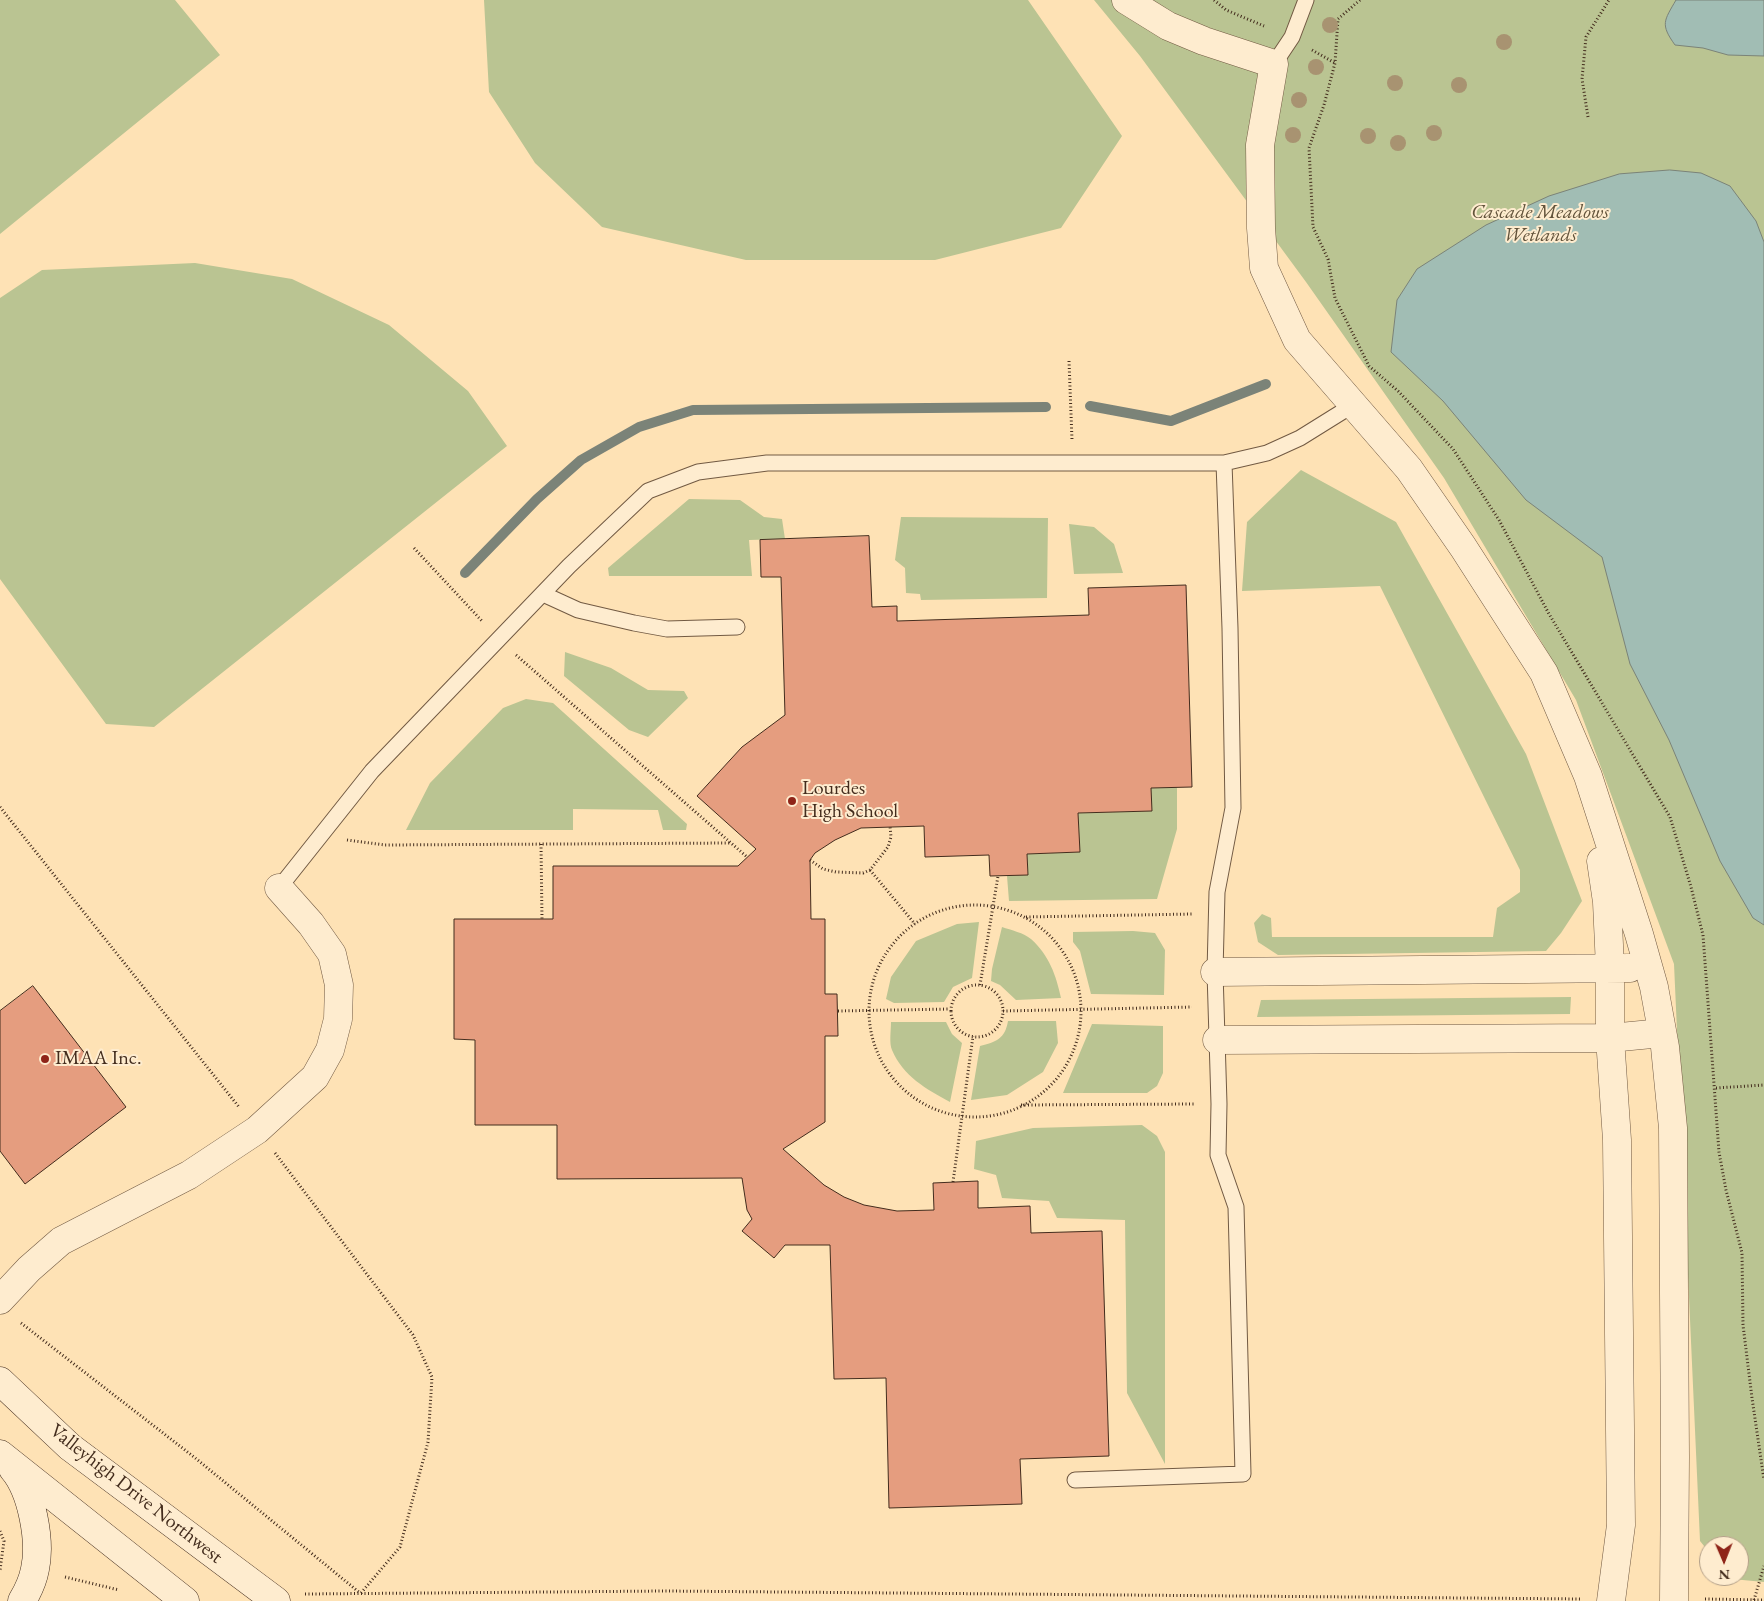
<!DOCTYPE html>
<style>
body{margin:0}
#map{position:relative;width:1764px;height:1601px;overflow:hidden;background:#fee2b5;font-family:"EB Garamond",serif}
canvas{display:block}
.north{position:absolute;left:1699px;top:1536px;width:50px;height:50px;box-sizing:border-box;background:#feeccf;border:1px solid #b39f88;border-radius:50%;rotate:179deg;font-size:14px;font-weight:700;line-height:20px;text-align:center;color:#432c1d}
.north::after{content:'';display:block;margin:auto;width:18px;height:22px;background:#8f2418;clip-path:polygon(50% 0,100% 100%,50% 72%,0 100%)}
</style>
<div id="map">
<canvas width="1764" height="1601"></canvas>
<div class="north">N</div>
</div>
<script>
const ctx = document.querySelector('canvas').getContext('2d');
ctx.lineJoin = 'round';
function paint(path, color) { ctx.fillStyle = color; ctx.fill(path, 'evenodd'); }
function stroke(path, color, width, dash) { ctx.strokeStyle = color; ctx.lineWidth = width; ctx.lineCap = dash ? 'butt' : 'round'; ctx.setLineDash(dash || []); ctx.stroke(path); }
function drawText(font, color, halo, rows, align = 'center') {
  ctx.font = font + ' "EB Garamond",serif'; ctx.lineWidth = 4; ctx.setLineDash([]); ctx.textBaseline = 'middle'; ctx.strokeStyle = halo; ctx.fillStyle = color; for (const [text, x, y, turn = 0] of rows) {
    ctx.save(); ctx.translate(x, y); ctx.rotate((+turn || 0) * Math.PI / 180); ctx.textAlign = isNaN(turn) ? turn : align; if (halo) ctx.strokeText(text, 0, 0); ctx.fillText(text, 0, 0); ctx.restore();
  }
}
paint(new Path2D(`
 M0 0H175L220 55 0 234Z
 M484 0H1028L1122 136 1061 228 935 260H746L602 227 535 163 489 92Z
 M1094 0H1764V1582L1732 1579 1729 1576H1739V1546H1709V1552L1700 1541 1674 964 1576 700 1444 478 1306 282 1140 56Z
 M195 263 292 279 389 325 468 391 507 446 154 727 106 724 0 579V298L42 270Z
 M1301 470 1396 522 1526 754 1582 901 1561 933 1546 951 1278 955 1258 942 1254 923 1262 914 1271 918 1272 937H1493L1497 908 1520 892V870L1380 586 1242 591 1247 522Z
 M689 499 740 500 764 517 782 519 785 539 749 540 752 576H609L608 568Z
 M901 517 1048 518 1047 598 921 600 920 594 906 593 905 568 895 560Z
 M1069 524 1094 527 1114 544 1123 573 1074 574Z
 M565 652 611 668 648 690 684 691 688 698 648 737 629 730 564 676Z
 M526 699 553 703 687 824 686 830H663L658 810 573 809V830H406L430 783 503 708Z
 M1177 787V829L1157 899 1009 901 1007 876 1028 874 1027 854 1079 852 1078 813 1151 811V788Z
 M979 922 972 978 953 987 944 1002 894 1003 886 999 891 977 916 941 957 924Z
 M1002 927C1011 930 1024 933 1031 939 1049 955 1056 975 1061 998L1016 1000 1000 985 991 981 992 969Z
 M1133 931 1155 933 1165 950 1164 995 1091 994 1080 951 1073 942V932Z
 M1571 997 1570 1014 1257 1017 1261 1000Z
 M1008 1021H1056L1058 1043 1043 1072 1007 1095 971 1100 980 1046C996 1042 1005 1039 1008 1021Z
 M891 1022H946L952 1034 962 1043 950 1102C926 1089 903 1076 892 1050 889 1043 891 1031 891 1022Z
 M1092 1024 1163 1026V1073L1157 1086 1147 1093H1063Z
 M1142 1125 1157 1136 1165 1152V1464L1127 1393 1125 1220 1057 1218 1049 1201 1002 1198 996 1175 974 1169 976 1141 1033 1128Z`), '#bac492');
const water = new Path2D(`
 M1676 0H1764V56L1728 55 1703 48 1675 45C1660 24 1664 21 1676 0Z
 M1670 170 1701 173 1730 186 1756 221 1764 242V925L1753 918 1720 861 1669 740 1630 664 1602 557 1526 500 1443 401 1391 352 1397 300 1417 269 1486 225 1549 196 1619 174Z`);
paint(water, '#a1bdb4');
stroke(water, '#7b8378', 1);
stroke(new Path2D(`
 M1090 406 1171 421 1266 384
 M465 573 537 499 581 460 639 427 693 410 1046 407`), '#7b8378', 10);
const building = new Path2D(`
 M869 536 872 607 897 606V621L1089 615 1088 588 1186 585 1192 787 1151 788 1152 811 1078 813 1080 852 1027 854 1028 875 990 876 989 855 925 857 924 826 861 828 835 840 815 853 810 860 811 919H825V994H837L838 1036H825V1122L783 1149 824 1185 844 1197 864 1205 897 1211 934 1210 933 1183 978 1181V1208L1030 1206 1031 1233 1102 1231 1109 1456 1020 1459 1022 1504 889 1508 886 1378 834 1379 830 1245H785L774 1258 742 1231 752 1219 747 1210 742 1178 557 1179V1125H475V1040L454 1039V919H553V866H738L756 849 697 796 742 747 785 715 781 577H761L760 540Z
 M33 986 126 1107 25 1184 0 1151V1011Z`);
paint(building, '#e59d7f');
stroke(building, '#432c1d', 1);
const lane = new Path2D(`
 M1274 64 1292 37 1306 0
 M543 594 578 610 634 623 667 629 737 627
 M279 888 372 771 569 566 648 491 698 472 767 463H1224L1267 453 1300 438 1353 405
 M1075 1480 1243 1474 1236 1207 1218 1155 1219 1104 1215 972 1217 892 1233 808 1230 628 1224 463`);
const street = new Path2D(`
 M1126 0 1168 26 1204 41 1274 64 1260 145 1261 228 1264 268 1297 340 1409 469 1463 547 1544 673 1588 776 1639 934 1654 987 1665 1047 1673 1128 1675 1457 1674 1601
 M1601 861 1607 902 1610 967V1038L1617 1140 1621 1525 1611 1601
 M1215 972 1630 968
 M1217 1040 1610 1038 1662 1033
 M0 1300 29 1269 61 1241 189 1175 257 1130 315 1077 330 1050 338 1019 339 985 332 954 311 924 279 888`);
const secondary = new Path2D(`
 M0 1381 70 1447 276 1601
 M0 1454 185 1601
 M13 1469C32 1491 41 1541 35 1569 33 1580 28 1591 22 1601`);
stroke(lane, '#725a43', 17);
stroke(street, '#725a43', 29);
stroke(secondary, '#432c1d', 29);
stroke(new Path2D(`
 M1214 0 1226 10 1264 26
 M1360 0 1338 19 1335 63 1324 105 1309 148 1313 227 1328 259 1335 298 1369 366 1398 391 1453 449 1499 520 1549 614 1670 817 1691 887 1703 935 1719 1152 1726 1190 1742 1253 1743 1325 1752 1398 1764 1480
 M1312 50 1335 63
 M1588 117 1582 79 1586 37 1609 0
 M1069 361 1072 440
 M414 548 482 621
 M516 655 747 857
 M0 807 239 1107
 M347 840 385 845 731 843
 M541 844 542 919
 M810 860 823 869 836 872 863 873 870 870 888 847 891 837 890 826
 M870 870 915 924
 M869 1011a106 106 0 1 1 212 0a106 106 0 1 1-212 0Z
 M1026 917 1192 914
 M951 1011a26 26 0 1 1 52 0a26 26 0 1 1-52 0Z
 M980 985 998 876
 M838 1011 950 1009
 M1003 1011 1192 1007
 M1716 1088 1764 1085
 M1021 1105 1195 1104
 M275 1153 413 1335 432 1377 428 1442 400 1547 361 1593
 M953 1182 973 1036
 M21 1323 194 1457 360 1593
 M0 1531 4 1541 0 1570H2
 M65 1577 119 1590
 M305 1594 666 1591 1581 1599
 M1705 1599 1764 1600
 M1754 1600 1764 1566`), '#432c1d', 3, [1, 2.5]);
stroke(lane, '#feeccf', 15);
stroke(street, '#feeccf', 28);
stroke(secondary, '#feeccf', 28);
ctx.fillStyle = '#a89371';
for (const [x, y] of [
 [1330,25],
 [1504,42],
 [1316,67],
 [1395,83],
 [1459,85],
 [1299,100],
 [1434,133],
 [1293,135],
 [1368,136],
 [1398,143]
]) { ctx.beginPath(); ctx.arc(x, y, 8, 0, 2 * Math.PI); ctx.fill(); }
for (const [x, y, r, color] of [
 [792,801,5,"#8f2418"],
 [45,1059,5,"#8f2418"]
]) { const dot = new Path2D(); dot.arc(x, y, r, 0, 2 * Math.PI); ctx.fillStyle = color; ctx.fill(dot); stroke(dot, '#feeccf', 2); }
drawText('italic 20px', '#61523a', '#feeccf', [
 ["Cascade Meadows",1540,213],
 ["Wetlands",1540,236]
]);
drawText('20px', '#432c1d', '#feeccf', [
 ["Lourdes",802,789],
 ["High School",802,812],
 ["IMAA Inc.",55,1059]
], 'left');
drawText('20px', '#432c1d', '#feeccf', [
 ["Valleyhigh Drive Northwest",136,1494,38]
]);
</script>
